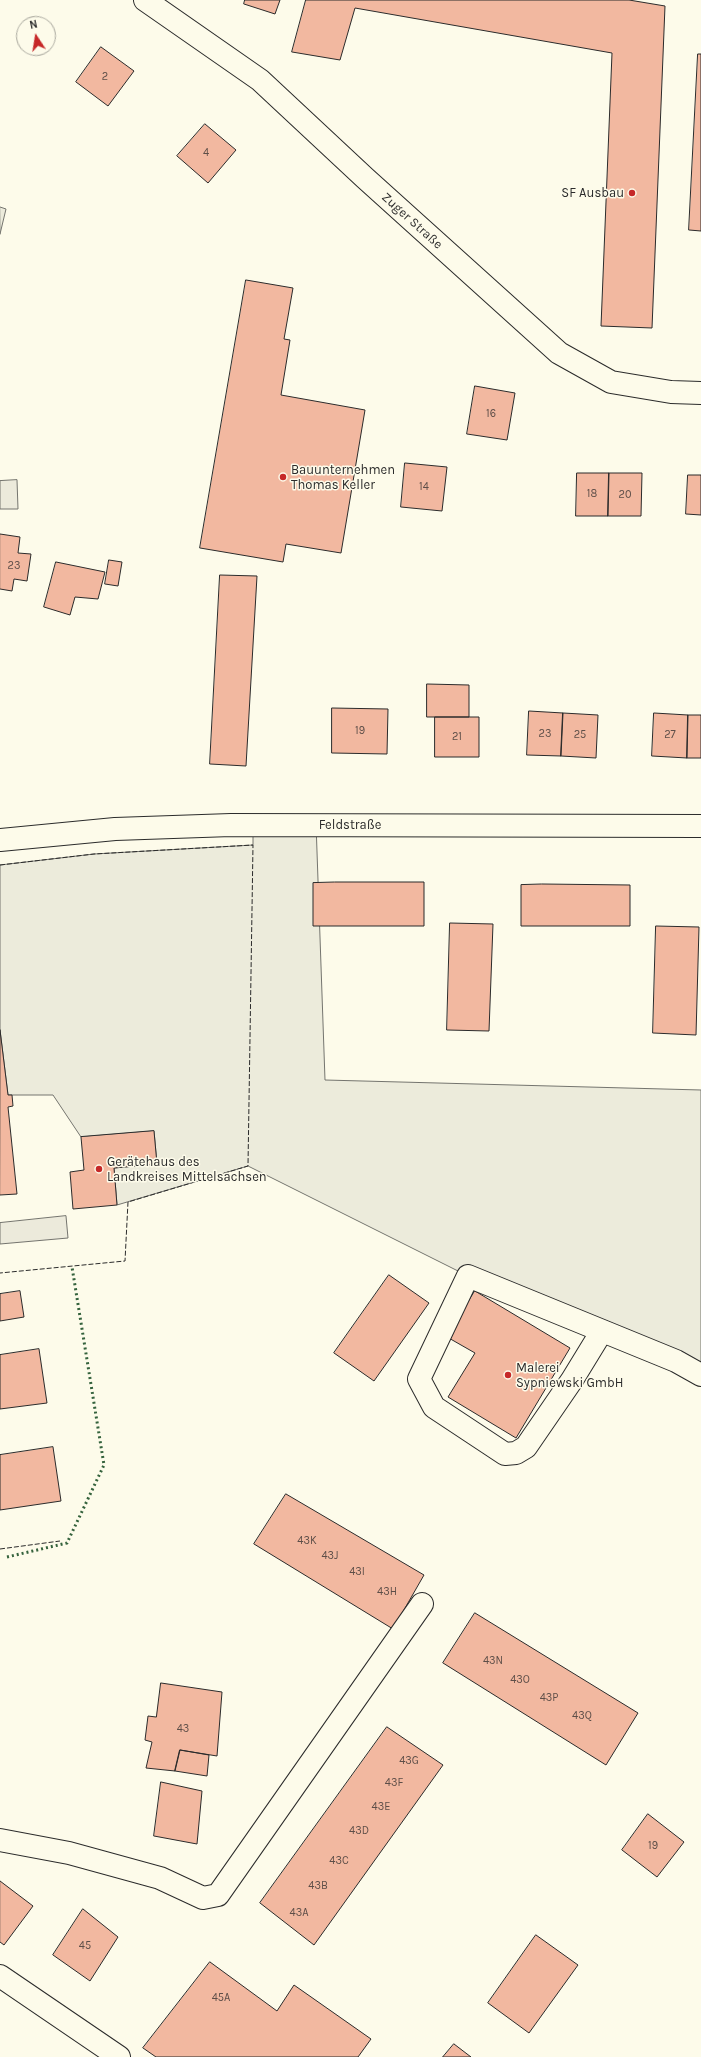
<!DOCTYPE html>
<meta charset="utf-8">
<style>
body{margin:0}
#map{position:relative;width:701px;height:2057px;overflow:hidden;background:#fdfbea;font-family:Karla,sans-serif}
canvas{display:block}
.north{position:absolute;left:16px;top:16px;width:40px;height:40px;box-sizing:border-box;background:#fdfbea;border:1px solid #a9a89e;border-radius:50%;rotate:348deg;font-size:11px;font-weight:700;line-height:16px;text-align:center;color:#2b2b2b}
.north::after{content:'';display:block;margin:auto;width:14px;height:18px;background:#c62828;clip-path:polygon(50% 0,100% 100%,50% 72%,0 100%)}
</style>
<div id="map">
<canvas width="701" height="2057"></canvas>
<div class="north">N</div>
</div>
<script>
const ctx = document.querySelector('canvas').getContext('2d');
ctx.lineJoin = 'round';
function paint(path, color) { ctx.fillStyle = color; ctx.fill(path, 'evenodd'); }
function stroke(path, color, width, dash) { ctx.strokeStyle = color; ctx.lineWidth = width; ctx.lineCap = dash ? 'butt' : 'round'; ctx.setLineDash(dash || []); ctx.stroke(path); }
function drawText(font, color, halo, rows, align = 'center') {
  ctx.font = font + ' Karla,sans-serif'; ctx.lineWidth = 3; ctx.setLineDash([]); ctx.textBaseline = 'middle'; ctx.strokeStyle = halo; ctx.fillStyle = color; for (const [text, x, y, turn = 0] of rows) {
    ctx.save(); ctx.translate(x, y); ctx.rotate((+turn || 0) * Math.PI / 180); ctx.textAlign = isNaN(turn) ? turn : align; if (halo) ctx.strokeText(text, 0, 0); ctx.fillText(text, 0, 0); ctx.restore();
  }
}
const green = new Path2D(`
 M0 207 6 209 0 234Z
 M316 823 325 1080 701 1090V1375L468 1276 248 1166 117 1205 114 1168 157 1164 154 1131 81 1137 53 1095H8L0 1030V865L94 854 253 845V824Z`);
paint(green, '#ecebdb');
stroke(green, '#74746e', 1);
const parking = new Path2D(`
 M17 480 18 509H0V481Z
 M66 1216 68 1238 0 1244V1223Z`);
paint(parking, '#eceadb');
stroke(parking, '#74746e', 1);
const building = new Path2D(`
 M245 0H280L275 14 244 4Z
 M306 0H629L665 6 652 328 601 326 612 53 355 8 340 60 292 52Z
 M101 47 134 71 108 106 76 82Z
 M698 54H701V231L689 230Z
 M205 124 236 150 208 183 177 156Z
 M246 280 293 288 284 339 290 340 281 395 365 410 341 553 286 544 283 562 200 548Z
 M475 386 515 393 507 440 467 434Z
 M405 463 447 467 442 511 401 507Z
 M577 473H609L608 516H576Z
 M609 473H642L641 516H608Z
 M688 475H701V515L686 514Z
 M0 534 20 537 18 553 31 554 27 581 14 579 12 591 0 589Z
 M109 560 122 562 118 586 105 584Z
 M56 562 105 572 98 599 75 597 70 615 44 607Z
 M220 575 257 576 246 766 210 764Z
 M427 684 469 685V717H427Z
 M332 708 388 709 387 754 332 753Z
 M529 711 563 713 561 756 527 755Z
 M563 713 598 715 596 758 561 756Z
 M654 713 688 715 687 758 652 756Z
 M688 715H701V758H687Z
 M435 717H479V757H435Z
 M335 882H424V926H313V883Z
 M542 884 630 885V926H521V885Z
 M450 923 493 924 489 1031 447 1030Z
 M656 926 699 927 696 1035 653 1033Z
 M0 1030 8 1095H12L13 1106 8 1107 17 1194 0 1195Z
 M154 1131 157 1164 114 1168 117 1205 73 1209 70 1172 84 1170 81 1137Z
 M389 1275 429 1303 374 1381 334 1353Z
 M20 1291 24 1317 0 1321V1294Z
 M475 1291 570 1348 516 1438 448 1397 475 1353 447 1337Z
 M39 1349 47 1403 0 1409V1355Z
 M53 1447 61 1501 0 1510V1455Z
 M286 1494 424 1575 393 1629 254 1544Z
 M475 1613 638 1713 606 1765 443 1663Z
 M161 1683 222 1692 217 1756 180 1750 175 1771 146 1768 152 1742 145 1740 148 1716 156 1717Z
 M387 1727 443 1765 314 1945 260 1903Z
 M180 1750 209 1755 207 1776 175 1771Z
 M161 1782 202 1791 197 1844 154 1836Z
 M648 1814 684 1842 657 1877 622 1850Z
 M0 1881 33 1906 4 1945 0 1942Z
 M83 1909 118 1937 90 1981 53 1955Z
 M536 1935 578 1965 529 2033 488 2003Z
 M210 1962 277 2011 294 1985 371 2039 358 2057H156L143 2048Z
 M454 2044 471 2057H443Z`);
paint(building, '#f2b8a0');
stroke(building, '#2b2b2b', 1);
const minor = new Path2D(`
 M145 0 260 80 365 178 559 353 611 382 671 392 701 393
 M0 840 115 829 231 825 701 826
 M602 1331 572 1380 526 1447 516 1453 505 1454 434 1407 419 1379 468 1276 676 1361 701 1375
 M0 1840 69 1853 160 1878 203 1898 218 1895 422 1604
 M0 1976 119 2057`);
stroke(minor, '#2b2b2b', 24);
stroke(minor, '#fdfbea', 22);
stroke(new Path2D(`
 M7 1557 67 1543 104 1465 72 1267`), '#34623c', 3, [2, 3]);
stroke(new Path2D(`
 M0 865 94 854 253 845 248 1166 128 1202 125 1261 0 1273
 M0 1549 60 1541`), '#2b2b2b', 1, [5, 2]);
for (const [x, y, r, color] of [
 [632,193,4,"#c62828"],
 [283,477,4,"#c62828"],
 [99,1169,4,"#c62828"],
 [508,1375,4,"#c62828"]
]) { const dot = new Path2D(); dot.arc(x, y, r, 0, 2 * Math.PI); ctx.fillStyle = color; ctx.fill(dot); stroke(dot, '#fdfbea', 1.5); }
drawText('11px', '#5d4e48', null, [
 ["2",105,77],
 ["4",206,153],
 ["16",491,414],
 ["14",424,487],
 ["18",592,494],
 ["20",625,495],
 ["23",14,566],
 ["19",360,731],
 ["23",545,734],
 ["25",580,735],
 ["27",670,735],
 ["21",457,737],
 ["43K",307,1541],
 ["43J",330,1556],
 ["43I",357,1572],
 ["43H",387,1592],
 ["43N",493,1661],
 ["43O",520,1680],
 ["43P",549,1698],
 ["43Q",582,1716],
 ["43",183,1729],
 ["43G",409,1761],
 ["43F",394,1783],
 ["43E",381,1807],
 ["43D",359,1831],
 ["19",653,1846],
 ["43C",339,1861],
 ["43B",318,1886],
 ["43A",299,1913],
 ["45",85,1946],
 ["45A",221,1998]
]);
drawText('13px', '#2b2b2b', '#fdfbea', [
 ["SF Ausbau",624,193,"right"],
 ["Bauunternehmen",291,470],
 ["Thomas Keller",291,485],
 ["Gerätehaus des",107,1162],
 ["Landkreises Mittelsachsen",107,1177],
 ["Malerei",516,1368],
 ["Sypniewski GmbH",516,1383]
], 'left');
drawText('13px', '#2b2b2b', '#fdfbea', [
 ["Zuger Straße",412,221,42],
 ["Feldstraße",350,825]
]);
</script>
